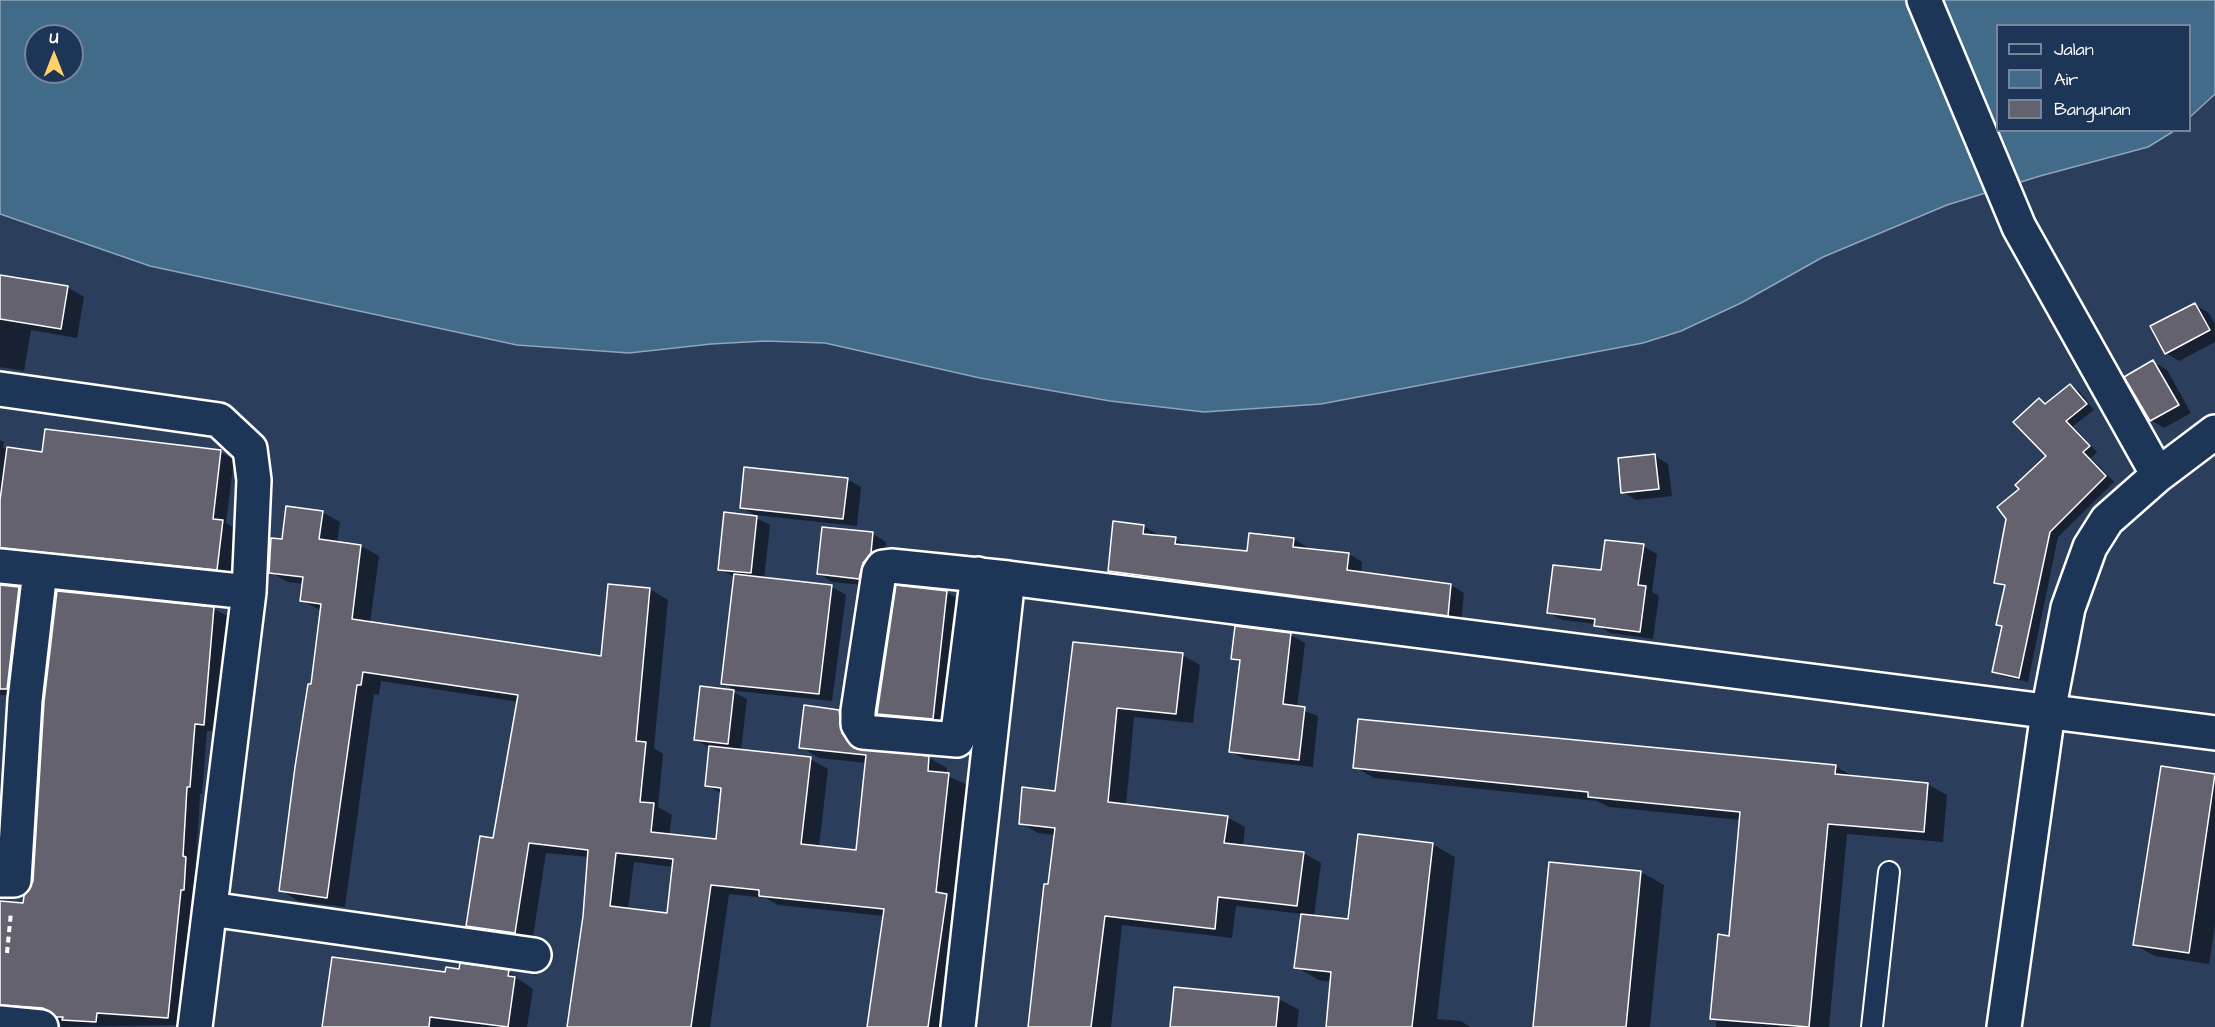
<!DOCTYPE html>
<style>
body{margin:0}
#map{position:relative;width:2215px;height:1027px;overflow:hidden;background:#2b3e5c;font-family:"Architects Daughter",sans-serif}
canvas{display:block}
.legend{position:absolute;left:1996px;top:24px;width:195px;height:108px;box-sizing:border-box;background:#1d3557;border:2px solid #77869a;margin:0;padding:8px 10px;list-style:none;font-size:18px;color:#fff}
.legend li{display:flex;align-items:center;gap:12px;height:30px}
.legend b{width:30px;border:2px solid #77869a}
.north{position:absolute;left:24px;top:24px;width:60px;height:60px;box-sizing:border-box;background:#1d3557;border:2px solid #77869a;border-radius:50%;rotate:0deg;font-size:16px;font-weight:700;line-height:24px;text-align:center;color:#fff}
.north::after{content:'';display:block;margin:auto;width:21px;height:27px;background:#ffd166;clip-path:polygon(50% 0,100% 100%,50% 72%,0 100%)}
</style>
<div id="map">
<canvas width="2215" height="1027"></canvas>
<ul class="legend">
<li><b style="height:8px;background:#1d3557"></b>Jalan</li>
<li><b style="height:16px;background:#426a89"></b>Air</li>
<li><b style="height:16px;background:#656270"></b>Bangunan</li>
</ul>
<div class="north">U</div>
</div>
<script>
const ctx = document.querySelector('canvas').getContext('2d');
ctx.lineJoin = 'round';
function paint(path, color) { ctx.fillStyle = color; ctx.fill(path, 'evenodd'); }
function stroke(path, color, width, dash) { ctx.strokeStyle = color; ctx.lineWidth = width; ctx.lineCap = dash ? 'butt' : 'round'; ctx.setLineDash(dash || []); ctx.stroke(path); }
const water = new Path2D(`
 M0 0H2215V94L2190 117V26H1998V130L2174 131 2148 147 2040 176 1947 205 1823 257 1741 303 1681 331 1643 343 1321 404 1204 412 1110 401 980 378 825 343 765 341 711 344 629 353 517 345 150 266 0 214ZM36 36H72V72H36Z`);
paint(water, '#426a89');
stroke(water, '#8ea6b8', 1.5);
paint(new Path2D(`
 M0 276 67 287 84 297 77 338 31 330 24 371 0 367Z
 M2195 305 2209 313 2215 324V342L2179 361 2166 353Z
 M2153 362 2167 370 2191 413 2164 428 2151 420Z
 M2070 386 2079 391 2094 410 2073 426 2097 452 2091 458 2114 482 2058 537 2028 682 2002 676 1994 671 2004 627 1998 624 2006 588 1996 582 2022 489 2048 456 2040 400 2047 404Z
 M0 440 4 442 3 448 44 453 220 452 234 459 226 523 236 529 230 576 0 561Z
 M1655 456 1668 464 1672 496 1636 500 1623 492Z
 M847 479 861 487 857 526 755 515 741 507Z
 M322 512 340 522 337 543 361 546 379 556 370 623 602 658 609 585 650 589 668 600 654 748 663 754 658 807 672 815 669 835 718 841 722 794 706 785 709 747 695 740 733 692 747 699 741 751 810 759 828 769 819 847 857 851 867 763 819 758 801 747 839 711 857 721 859 745 864 751 929 758 947 768 946 775 967 785 954 900 964 906 947 1027H869L884 916 778 905 766 898 729 894 710 1027H569L589 857 546 853 532 943 485 936 467 926 494 840 519 702 381 681 379 695 374 694 345 907 298 901 281 890 322 611 302 601 304 584 288 582 270 572 284 541ZM634 862 673 867 668 915 628 909Z
 M756 518 770 525 764 579 832 587 846 595 832 701 737 691 723 683 735 577 719 569Z
 M1143 526 1157 534V537L1175 539 1189 547 1248 553 1294 539 1307 547V550L1349 554 1362 562 1361 574 1451 585 1464 593 1461 622 1123 578 1110 570Z
 M873 534 886 542 884 561 873 586 832 582 819 574Z
 M1643 546 1657 554 1652 592 1659 596 1653 639 1610 633 1596 624 1562 620 1549 613Z
 M0 586 19 588 32 596 20 696 0 695Z
 M946 592 967 604 953 730 899 725 878 714Z
 M214 609 227 616 216 731H207L202 794H200L196 864 199 866 197 897H194L181 1025 61 1027 58 1017 16 1011 0 1017V903L25 905Z
 M1236 628 1291 635 1305 643 1297 708 1318 716 1313 767 1245 759 1231 752 1241 663 1233 659Z
 M1074 644 1182 655 1200 665 1193 723 1134 717 1126 806 1227 817 1245 827 1243 847 1303 853 1321 863 1314 917 1349 921 1432 844 1455 857 1437 1019 1461 1021 1470 1027H1328L1332 982 1319 980 1296 967 1302 914 1236 906 1232 938 1122 925 1111 1027H1029L1055 835 1038 833 1020 823 1056 792Z
 M1835 766 1854 777 1927 784 1947 795 1943 842 1847 834 1829 1027H1716V1021L1712 1018 1730 937 1741 820 1609 807 1597 801 1374 778 1355 767Z
 M2162 768 2215 776V925L2209 964 2155 956 2135 945Z
 M1551 864 1641 872 1664 885 1650 1027H1535Z
 M508 972 533 989 527 1027H324L447 974Z
 M1279 999 1299 1010 1297 1027H1171Z`), '#0007');
const building = new Path2D(`
 M0 275 68 286 61 329 0 319Z
 M2195 303 2210 330 2165 354 2150 326Z
 M2153 360 2179 405 2150 421 2124 377Z
 M2070 384 2087 404 2066 421 2090 446 2083 452 2106 476 2050 532 2019 678 1992 672 2002 626 1996 625 2005 585 1994 583 2006 519 1997 507 2019 489 2015 485 2046 456 2013 422 2039 398 2045 404Z
 M45 429 221 450 213 519 223 520 217 570 0 548V500L7 447 42 452Z
 M1655 454 1659 489 1621 493 1618 458Z
 M744 467 848 478 843 519 740 508Z
 M286 506 323 511 319 539 361 545 352 619 601 656 608 584 650 588 636 741 646 742 640 802 654 803 651 832 716 839 721 788 705 786 709 746 811 757 801 844 856 850 866 755 799 748 804 705 839 710 842 733 854 748 929 756 928 771 949 773 936 892 947 894 928 1027H867L884 909 759 896V890L711 885 691 1027H567L583 916 588 850 529 843 515 933 466 926 480 836 493 838 518 695 363 672 361 685H357L327 898 279 891 295 767 308 684H311L321 604 300 601 303 577 269 573 271 538 282 539ZM616 853 673 859 667 913 610 906Z
 M724 512 757 516 751 573 718 570Z
 M1113 521 1144 525 1143 534 1176 537 1175 544 1247 551 1249 533 1294 538 1293 547 1349 553 1347 570 1451 584 1448 616 1108 571Z
 M822 527 873 532 871 553 863 563 859 579 817 574Z
 M1605 540 1644 544 1638 585 1646 586 1640 632 1594 626 1595 619 1547 613 1553 565 1601 570Z
 M734 574 832 585 819 694 721 684Z
 M0 585 19 587 7 689H0Z
 M896 585 947 591 933 719 877 714Z
 M57 591 214 607 204 725 195 724 190 787H187L183 856 186 857 184 890H181L168 1018 97 1013 96 1022 62 1020 63 1017H56L43 1008 0 1005V901L23 903 24 896 33 881 44 702Z
 M1235 626 1291 633 1283 704 1305 707 1299 760 1229 752 1240 660 1231 659Z
 M1073 642 1183 653 1176 714 1117 708 1108 802 1228 816 1224 843 1304 852 1297 906 1218 897 1215 929 1105 916 1091 1027H1028L1044 884H1048L1055 828 1019 824 1022 787 1055 791Z
 M700 686 734 690 728 744 694 740Z
 M1358 719 1836 765 1835 774 1928 783 1924 832 1828 824 1809 1027 1710 1019 1718 934 1729 936 1740 812 1588 797V792L1353 768Z
 M2161 766 2215 774 2189 953 2133 945Z
 M1358 834 1433 843 1412 1027H1326L1331 972 1294 968 1301 914 1348 919Z
 M1549 862 1641 871 1626 1027H1533Z
 M332 957 445 972 446 967 459 969 460 963 509 970 508 976 515 977 508 1027 430 1017 429 1027H322Z
 M1174 987 1279 997 1276 1027H1170Z`);
paint(building, '#656270');
stroke(building, '#fff', 1.5);
const lane = new Path2D(`
 M1872 1027 1889 872`);
const street = new Path2D(`
 M1924 0 2019 227 2158 475
 M0 389 219 420 250 449 254 480 249 592 195 1027
 M0 566 249 592
 M978 574 957 740 863 732 858 724V711L879 573 883 567 891 566 1008 578
 M0 880H14L25 700 40 571
 M210 909 534 955
 M0 1023 41 1027
 M958 1027 1008 578 2215 733
 M2004 1027 2048 712 2068 608 2090 547 2107 520 2158 475 2215 432`);
stroke(lane, '#fff', 24);
stroke(street, '#fff', 38);
stroke(new Path2D(`
 M7 953 11 912`), '#fff', 4, [6, 4.5]);
stroke(lane, '#1d3557', 20);
stroke(street, '#1d3557', 33);
</script>
